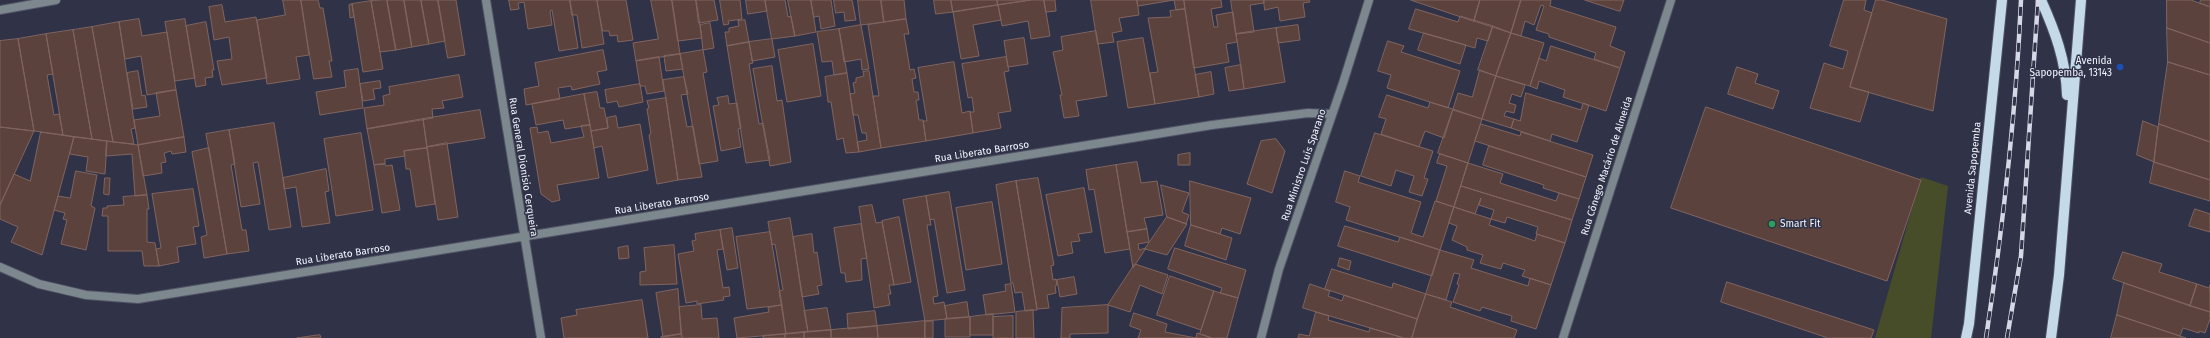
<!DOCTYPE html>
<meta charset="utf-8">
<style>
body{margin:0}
canvas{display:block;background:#303347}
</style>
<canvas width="2210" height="338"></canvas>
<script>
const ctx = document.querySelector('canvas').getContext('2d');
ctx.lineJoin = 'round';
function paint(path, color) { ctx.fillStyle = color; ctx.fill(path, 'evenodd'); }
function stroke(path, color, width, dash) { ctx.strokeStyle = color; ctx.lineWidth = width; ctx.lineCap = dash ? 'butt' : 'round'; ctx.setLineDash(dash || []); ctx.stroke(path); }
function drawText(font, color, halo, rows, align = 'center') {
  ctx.font = font + ' "Fira Sans",sans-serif'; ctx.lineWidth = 3; ctx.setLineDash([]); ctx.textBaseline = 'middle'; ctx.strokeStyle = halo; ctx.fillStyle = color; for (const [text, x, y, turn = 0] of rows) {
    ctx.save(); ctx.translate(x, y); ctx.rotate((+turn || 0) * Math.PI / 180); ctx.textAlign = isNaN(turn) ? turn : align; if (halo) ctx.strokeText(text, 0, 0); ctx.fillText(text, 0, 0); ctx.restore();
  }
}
paint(new Path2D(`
 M1921 177 1948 186 1931 338H1875Z`), '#464d28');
const building = new Path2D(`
 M283 0H301L309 55 296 57 300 79 267 84 257 20 285 15Z
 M301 0H318L320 8H323L332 61H329L332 77 314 79Z
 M387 0 396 50 380 52 371 1Z
 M387 0H404L412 47 396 50Z
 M404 0H421L429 44 412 47Z
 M421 0H438L445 41 429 44Z
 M438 0H456L465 55 448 58Z
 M509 0H570L578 48 559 51 552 10 550 11 552 25 528 29 524 2 518 3 519 9 511 10Z
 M570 0H597L604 44 582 48 577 15H572Z
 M597 0H626L633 40 618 42 617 35 610 36 609 31H603Z
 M651 0H672L680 54 636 61 633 43 658 39Z
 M672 0H696L702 38 678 41Z
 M696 0H714L718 20 699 23Z
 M720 0H740L742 19 728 21 729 24 724 25Z
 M746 0H765L767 11 748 14Z
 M765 0H785L788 17 791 16 795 36 772 39Z
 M788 0H811L816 32 795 36Z
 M811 0H831L835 26 821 29 819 16 814 17Z
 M834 0H852L856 20 845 21 844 12 836 13Z
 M858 0H881L884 22 861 25Z
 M881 0H904L906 19 884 22Z
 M934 0H951L953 12 936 14Z
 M951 0H997L998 5 953 12Z
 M997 0H1031L998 5Z
 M1031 0H1044L1050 36 1031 39 1028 21 1002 26 998 5Z
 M1044 0H1055L1056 11 1046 12Z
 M1091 0H1137L1139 15 1119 18 1122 31 1112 33 1114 42 1098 44Z
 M1137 0H1184L1185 9 1176 10 1174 0 1138 6Z
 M1184 0H1221L1222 7 1211 9 1214 27H1218L1216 15 1233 12 1237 42 1226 44 1229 62 1194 68Z
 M1231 0H1264V3L1250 5 1254 32 1236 34Z
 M1264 0H1309L1310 2 1303 3 1305 17 1280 21 1278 7 1265 10Z
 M1411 0H1480L1474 21Z
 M1480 0H1521L1511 33 1474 21Z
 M1521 0H1551L1550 6 1616 27 1610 46 1625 52 1620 68 1594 59 1596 53 1549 37V34L1536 30 1544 6 1541 5 1534 25 1525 21 1521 36 1511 33Z
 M1585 0H1624L1620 11Z
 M1844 0H1866L1864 10 1872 13 1850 87 1869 92 1860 122 1810 108 1824 63 1843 69 1848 51 1830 46Z
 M1876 0H1882L1947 19 1933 111 1850 87Z
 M2167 0H2191L2210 7V43L2167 28Z
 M2201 0H2210V7L2200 3Z
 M371 1 383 69 363 72 352 4Z
 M352 4 354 17 350 18 349 5Z
 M222 5 225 22 256 17 267 78 222 85 217 61 232 59 229 37 214 40 209 7Z
 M998 5 1001 20 973 25 979 56 961 59 953 12Z
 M1185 9 1199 97 1155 104 1150 73 1158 72 1148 18 1171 17 1170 11Z
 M1416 9 1458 22 1460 16 1493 26 1488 41 1477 38 1475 48 1409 29Z
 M139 19 142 36 167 32 176 90 147 95 141 56 125 59 119 22Z
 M185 19 195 78 175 81 165 22Z
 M906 19 909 34H904L910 70 914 69 916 78 912 79 914 92H918L919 100H916L919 120H923L926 141 881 148 873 96H879L868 25Z
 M745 20 749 42 727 46 725 32H729V28L739 26 738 21Z
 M119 22 135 128 131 129 134 144 113 142 92 27Z
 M206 22 214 70H212L213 77 205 78 206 85 196 87 186 26Z
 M710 23 714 48 703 50 700 25Z
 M861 25 869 69 862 70 861 59 844 62 839 29Z
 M1298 25 1300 40 1278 43 1276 28Z
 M1493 26 1511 33 1496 76 1478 70Z
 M92 27 113 142 92 139 73 30Z
 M1276 28 1285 82 1244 89 1236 34Z
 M2167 28 2210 43V75L2168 62Z
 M839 29 847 73 834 75 832 61 822 62 817 32Z
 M73 30 92 139 63 135 46 34Z
 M1096 31 1107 96 1076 101 1079 116 1064 118 1060 95H1062L1053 52 1063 50 1061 37Z
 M1424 33 1466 45 1460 64 1418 50Z
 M1511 33 1544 43 1530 86 1496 76Z
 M46 34 53 74 47 75 54 115 59 114 63 135 34 131 18 39Z
 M1024 38 1028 64 1008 67 1004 41Z
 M1143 38 1155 104 1128 108 1117 42Z
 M18 39 34 131 0 127V41Z
 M772 39 775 57 752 61 749 42Z
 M1388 41 1404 46 1401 52 1460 71 1448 108 1387 88 1391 75 1378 71Z
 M749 42 753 63 749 64 759 124 763 123 770 160 746 163 727 46Z
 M813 44 821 96 787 102 778 50Z
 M1551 46 1620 68 1606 111 1563 97 1565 90 1539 81 1537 89 1530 86 1539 58 1546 61Z
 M603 50 607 70 597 72 600 84 572 90 571 86 558 88 560 99 526 105 524 89 539 86 535 63Z
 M703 50 707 72 703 73 718 161 699 164 680 54Z
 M680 54 683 69 666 71 664 56Z
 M659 57 664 91 647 94 645 86H640L636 61Z
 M1006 57 1009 71 1004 72 1011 111 998 113 1001 128 973 133 970 112H974L972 97 968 98 962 64Z
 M954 62 962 113 970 111 973 133 926 141 923 121H927L918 68Z
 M2168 62 2210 75V142L2159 124Z
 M1241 65 1244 89 1229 91 1225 68Z
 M772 66 777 101 782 100 791 162 770 166 753 69Z
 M1737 67 1758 74 1755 83 1779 91 1773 109 1728 94Z
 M358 69 363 108 320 115 316 92 346 87 344 71Z
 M1480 70 1496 76 1482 119 1453 109 1458 93 1472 97Z
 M138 71 142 96 145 95 147 107 133 109 127 73Z
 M869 71 881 148 859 152 857 142 867 140 866 133H862L858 115H853L850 94 855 93 853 83 856 82V78L864 76 863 72Z
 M1211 72 1214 94 1199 97 1195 75Z
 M847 73 859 152 846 153 843 138 837 140 831 102H828L825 77Z
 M459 75 463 97 442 101 444 108 432 109 433 118 367 129 364 108 384 105 383 96 390 94 389 87Z
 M1496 76 1525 85 1521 97 1512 94 1509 103 1516 105 1514 113 1506 111 1504 116 1514 119 1511 128 1482 119Z
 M684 77 688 94 681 95 687 127 693 126 702 177 678 180 663 80Z
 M380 81 381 88 373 89 375 99 363 101 360 84Z
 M640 84 643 102 619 107 617 101 607 103 605 90Z
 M176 90 184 137 138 145 134 120 160 116 156 93Z
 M597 92 600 108H604L608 128 591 131 584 94Z
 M1526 93 1581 110 1583 103 1589 105 1577 142 1552 134 1550 141 1511 128 1514 119 1520 121Z
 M584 94 590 125 565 129 563 120 536 125 532 104Z
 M1387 95 1428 108 1430 102 1453 109 1444 138 1425 131 1419 147 1381 134 1386 119 1379 117Z
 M728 96 729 104 737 103 741 128 738 129 741 147 721 151 713 106 719 105 717 98Z
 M666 98 678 180 657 184 649 135 651 134 647 109 649 108 647 101Z
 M1706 107 1921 180 1887 281 1671 208Z
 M480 110 485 138 427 147 423 119Z
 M1453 110 1482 119 1468 163 1438 153Z
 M616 116 618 128 640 124 648 170 608 178 602 146 594 148 591 131 608 128 607 118Z
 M423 119 427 148 404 151 405 156 385 159V164L374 165 367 129Z
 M2143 121 2158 127 2154 162 2137 155Z
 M274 123 291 227 269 230 258 162 253 163 260 204 241 207 229 130Z
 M1481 124 1520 136 1521 132 1593 155 1586 177 1475 141Z
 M2159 124 2210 142V180L2154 162Z
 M590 125 599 178 557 185 560 200 552 202 541 194 530 128 537 127 538 133 548 131 551 143 584 137 581 126Z
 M0 127 34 131 0 205Z
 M229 130 235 164 231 165 242 230H246L249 251 227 254 206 134Z
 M41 132 74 137 42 255 11 242 18 227 0 219V205L14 174 30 181Z
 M361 133 373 210 336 216 324 139Z
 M1375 133 1433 151 1424 178 1428 179 1422 196 1409 192 1414 176 1396 170 1391 186 1361 176Z
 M74 137 107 141 105 174 86 171 88 157 70 154Z
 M184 137 186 152 172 154 171 151 164 153 166 162 161 163 162 173 143 176 138 145Z
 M1276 139 1285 151 1272 193 1247 184 1261 141Z
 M107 141 138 145 147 195 135 196 132 154 106 156Z
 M447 143 458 217 438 220 427 147Z
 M1489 146 1586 177 1579 199 1543 188 1544 185 1483 165Z
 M209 148 227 254 204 258 201 237 207 235 192 152Z
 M427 148 435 204 416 207 410 169H406L404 151Z
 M1190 153V165H1178V155Z
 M1440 154 1468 163 1454 207 1436 201 1447 166 1437 163Z
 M1137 162 1141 183 1157 181 1163 215 1144 218 1147 229 1127 232 1116 165Z
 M2154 162 2210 180V201L2150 183Z
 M1468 163 1503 174 1500 183 1556 201 1559 193 1579 199 1572 220 1461 186Z
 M385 164 386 166 392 165 400 210 382 213 374 165Z
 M1116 165 1130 249 1105 253 1094 189 1089 190 1086 170Z
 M326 169 329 191 325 192 330 223 302 227 296 187 284 189 283 178Z
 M76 171 97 175 91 206 95 208 86 250 61 244 67 220 63 219 65 213 54 210 58 196 70 198Z
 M1345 171 1360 176 1358 182 1421 202 1411 233 1423 237 1435 201 1454 207 1440 250 1346 220 1350 207 1336 202Z
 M105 178H110L109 195 104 194Z
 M1038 178 1054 265 1051 266 1053 280 1056 279 1057 285 1055 286 1056 293 1047 295 1049 308 1037 309 1016 181Z
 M1016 181 1037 309V310L1025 311 1022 292 1015 293 1013 283H1011L996 185Z
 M1190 181 1251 198 1240 234 1222 228 1220 234 1191 225Z
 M1161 185 1189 193 1182 212 1189 215 1186 224 1167 217Z
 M1461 186 1572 220 1565 243 1536 234 1538 227 1507 217 1505 223 1491 219 1494 210 1479 205 1481 198 1475 214 1454 207Z
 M1084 188 1092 232 1078 234 1080 241 1071 242 1073 253 1058 256 1046 195Z
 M193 189 199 226 193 227 196 244 177 247 179 262 159 266 156 249 161 248 152 194Z
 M949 192 965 290 947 293 934 219 930 220 926 196Z
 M147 195 149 209H147V242L155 243 159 266H144L142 251H108V216H102L103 208H107V206L124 205 123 197Z
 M926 196 931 225H927L938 296 933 297 934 304 944 302 947 319 925 321 903 200Z
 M992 202 1002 264 966 270 956 208Z
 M872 205 876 223 882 222 894 285H889L891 294H888L890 305 874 308 859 207Z
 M1454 207 1491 219 1489 225 1535 241 1537 234 1565 243 1551 285 1522 276 1525 270 1503 263 1501 269 1480 263 1483 255 1467 250V247L1452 240 1457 226 1449 223Z
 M2195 209 2210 214V232L2189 226Z
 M899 217 911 282 894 285 882 221Z
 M1167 217 1187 224 1167 255 1145 249Z
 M790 218 808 332 786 334 779 291 783 290 775 244 772 245 768 222Z
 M861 224 867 258 861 259 862 280 846 282 845 273H841L834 228Z
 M1191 225 1232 238 1226 260 1185 246Z
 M1345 226 1398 242 1400 237 1440 250 1432 276 1338 246Z
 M732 228 738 268 727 270 720 230Z
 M1147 229 1149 242 1138 244 1139 250 1146 248 1133 268 1127 232Z
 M720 230 723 249 717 250 723 288 729 287 730 296 723 297 724 300 697 304V301L686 303 678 254 694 251 692 241 696 240 695 234Z
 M770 232 782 305 747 309 736 237Z
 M812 234 814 253 817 252 822 285 817 286 819 294 802 297 793 237Z
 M674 245 677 284 640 285V272L646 271 644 248Z
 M628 246 629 258 619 259 618 248Z
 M1175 248 1246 270 1238 298 1220 293 1222 288 1168 269Z
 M1440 250 1474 260 1471 268 1528 286 1530 278 1551 285 1536 329 1511 321 1512 316 1482 307 1480 311 1453 302 1459 285 1457 284 1460 274 1454 273 1446 300 1426 294Z
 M2123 252 2162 264 2159 272 2197 284 2190 306 2113 279Z
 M1340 258 1351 261 1349 270 1338 266Z
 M1135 264 1168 275 1162 294 1140 285 1130 312 1108 305Z
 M1332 269 1392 288 1393 283 1426 294 1417 319 1325 289Z
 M1170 276 1214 291 1201 330 1157 315Z
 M1074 277 1077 294 1060 297 1057 280Z
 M1727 282 1874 330 1871 338H1828L1721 302Z
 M2124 283 2210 312V319L2205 333 2199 331V333L2183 328 2180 336 2117 315Z
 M1011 284 1015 312 986 315 983 295 1006 291 1005 285Z
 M1310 284 1330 291 1328 296 1342 301 1344 295 1417 319 1412 338H1404L1303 308Z
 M2197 284 2209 288 2210 285V312L2190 306Z
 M678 289 681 334 663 337 656 293Z
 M1214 291 1238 298 1227 338H1212L1200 334Z
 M1426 294 1452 302 1450 307 1517 330 1514 338H1412Z
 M642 300 648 338H564L561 318 577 315 576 310Z
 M967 302 969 317 947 319 945 306Z
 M701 305 702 319 717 318 719 338H682L679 307Z
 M782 305 786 334 737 338 734 318 769 312 768 308Z
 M1108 305V333L1070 334V338H1061L1062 308Z
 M827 308 831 330 808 332 804 311Z
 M1033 310 1034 338H1016V312Z
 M875 311 877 326 848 329 847 314Z
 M1316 312 1329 316 1328 320 1369 332 1370 328 1404 338H1298L1299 334 1309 336Z
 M1134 313 1167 324 1165 332 1196 338 1197 333 1212 338H1138L1141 330 1130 326Z
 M993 314V335H970V317Z
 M2117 315 2186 338H2111Z
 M1013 316V338H993V317Z
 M970 317V337H945V319Z
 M925 321H933V338H925Z
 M925 321V338H878L877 326Z
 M877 326 878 338H831V330Z
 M831 330V338H804V332Z
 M804 332V338H785V334Z
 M681 334 682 338H661V337Z
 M785 334V338H763V336Z
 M320 335 321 338H297Z`);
paint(building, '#5c423d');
stroke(building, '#80645f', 1);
const minor = new Path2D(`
 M486 0 541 338
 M0 10 56 0
 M0 267 39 284 86 295 138 299 1212 125 1308 113 1332 114
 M1261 338 1279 269 1343 83 1369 0
 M1563 338 1671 0`);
const primary = new Path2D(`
 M2041 0C2055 31 2066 61 2067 95
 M1966 338 1969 324 2002 0
 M2051 338 2059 275 2081 0`);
stroke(minor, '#4f5264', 10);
stroke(primary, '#4f5264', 12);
stroke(minor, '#7d878e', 8);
stroke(primary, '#c4dae9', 10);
const rail = new Path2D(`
 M1986 338C2003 226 2016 113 2021 0
 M2007 338 2021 256 2038 0`);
stroke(rail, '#d6d8e5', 4.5);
stroke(rail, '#303347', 3, [9]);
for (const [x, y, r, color] of [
 [2120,67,4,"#1a4fb4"],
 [1772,224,4,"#2e9e5b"]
]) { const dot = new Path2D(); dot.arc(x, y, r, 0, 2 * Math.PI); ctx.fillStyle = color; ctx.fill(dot); stroke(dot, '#303347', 1.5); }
drawText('10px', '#f2f4ff', '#303347', [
 ["Avenida",2112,61],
 ["Sapopemba, 13143",2112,73],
 ["Smart Fit",1780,224,"left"]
], 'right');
drawText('10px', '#f2f4ff', '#303347', [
 ["Rua Liberato Barroso",982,152,-9],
 ["Rua Ministro Luís Sparano",1304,165,-71],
 ["Rua Cônego Macário de Almeida",1607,166,-72],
 ["Rua General Dionisio Cerqueira",523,167,81],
 ["Avenida Sapopemba",1973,168,-84],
 ["Rua Liberato Barroso",662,204,-9],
 ["Rua Liberato Barroso",343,255,-9]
]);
</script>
